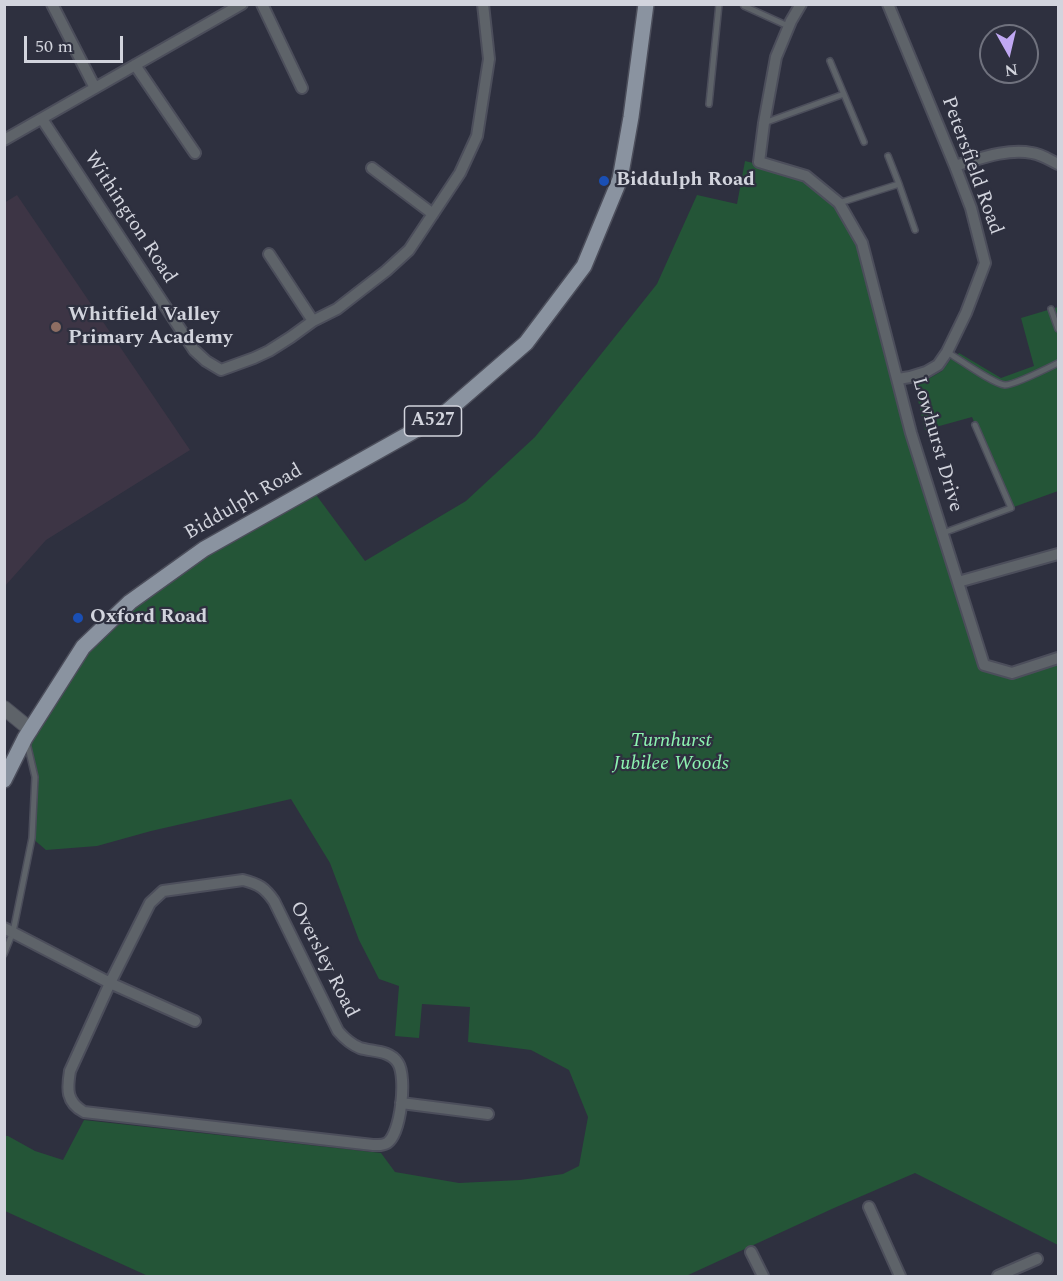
<!DOCTYPE html>
<style>
body{margin:0}
#map{position:relative;width:1063px;height:1281px;overflow:hidden;background:#2e303f;font-family:Spectral,serif}
canvas{display:block}
.frame{position:absolute;inset:0;border:6px solid #d2d4dd;pointer-events:none}
.north{position:absolute;left:979px;top:24px;width:60px;height:60px;box-sizing:border-box;background:#2e303f;border:2px solid #70727e;border-radius:50%;rotate:172deg;font-size:16px;font-weight:700;line-height:24px;text-align:center;color:#d2d4dd}
.north::after{content:'';display:block;margin:auto;width:21px;height:27px;background:#c0a8f3;clip-path:polygon(50% 0,100% 100%,50% 72%,0 100%)}
.scale{position:absolute;left:24px;top:36px;width:99px;height:27px;box-sizing:border-box;border:3px solid #d2d4dd;border-top:0;padding-left:8px;font-size:18px;line-height:21px;white-space:nowrap;color:#d2d4dd;-webkit-text-stroke:4px #2e303f;paint-order:stroke}
</style>
<div id="map">
<canvas width="1063" height="1281"></canvas>
<div class="frame"></div>
<div class="north">N</div>
<div class="scale">50 m</div>
</div>
<script>
const ctx = document.querySelector('canvas').getContext('2d');
ctx.lineJoin = 'round';
function paint(path, color) { ctx.fillStyle = color; ctx.fill(path, 'evenodd'); }
function stroke(path, color, width, dash) { ctx.strokeStyle = color; ctx.lineWidth = width; ctx.lineCap = dash ? 'butt' : 'round'; ctx.setLineDash(dash || []); ctx.stroke(path); }
function drawText(font, color, halo, rows, align = 'center') {
  ctx.font = font + ' Spectral,serif'; ctx.lineWidth = 4.5; ctx.setLineDash([]); ctx.textBaseline = 'middle'; ctx.strokeStyle = halo; ctx.fillStyle = color; for (const [text, x, y, turn = 0] of rows) {
    ctx.save(); ctx.translate(x, y); ctx.rotate((+turn || 0) * Math.PI / 180); ctx.textAlign = isNaN(turn) ? turn : align; if (halo) ctx.strokeText(text, 0, 0); ctx.fillText(text, 0, 0); ctx.restore();
  }
}
paint(new Path2D(`
 M17 195 190 450 46 540 5 586 4 203Z`), '#3d3545');
paint(new Path2D(`
 M745 161 806 176 839 203 862 243 870 277 984 665 1012 673 1058 658V1245L915 1173 834 1208 686 1276H148L5 1211V1136H8L35 1151 63 1160 84 1120 381 1153 395 1172 459 1183 520 1180 563 1174 579 1166 588 1117 569 1070 531 1050 468 1042 470 1007 422 1004 419 1038 395 1036 399 986 379 979 359 940 330 863 291 799 151 831 97 846 46 850 32 838 35 777 20 733 130 602 311 488 365 561 466 501 535 437 657 284 697 195 737 204Z
 M1058 307V491L1011 508 972 417 925 430 914 383 930 378 942 371 953 356 955 358 959 353 1001 378 1034 366 1021 318Z`), '#245537');
const service = new Path2D(`
 M743 4 744 6 788 26
 M830 61 864 142
 M709 104 719 4
 M764 123 844 94
 M888 156 899 184
 M839 203 899 184 915 230
 M1051 309 1058 329
 M947 352C959 359 993 384 1005 385 1014 385 1048 368 1058 363
 M943 533 1011 508 975 425
 M4 954 13 932 32 838 35 777 27 743`);
const minor = new Path2D(`
 M52 4 95 88
 M262 4 302 88
 M801 4 791 21 776 57 764 123 759 162 806 176 839 203 862 243 911 433 984 665 1012 673 1058 658
 M888 4 955 166 971 208 985 263 966 313 947 352 938 365 926 372 910 377 898 379
 M135 65 195 153
 M42 119 194 350 206 361 221 370 254 358 269 351 291 337 313 321 337 309 386 271 409 250 460 173 477 136 489 59 483 4
 M4 140 242 4
 M955 166C979 159 1007 148 1032 153 1041 154 1050 160 1058 164
 M372 168 433 214
 M269 254 313 321
 M958 582 1058 554
 M243 880C259 884 265 888 274 901L338 1031C344 1038 350 1044 360 1048 373 1052 390 1050 398 1063 407 1077 401 1134 387 1143 382 1146 378 1145 373 1145L84 1112C66 1102 67 1089 70 1071L110 983 150 903 163 891Z
 M4 928 110 983 195 1021
 M401 1103 488 1114
 M869 1207 900 1276
 M751 1252 763 1276
 M998 1276 1037 1259`);
const tertiary = new Path2D(`
 M4 708 31 730`);
const primary = new Path2D(`
 M4 780 25 738 83 647 130 602 204 549 444 414 526 343 584 266 620 179 631 117 646 4`);
stroke(service, '#4c4e5b', 8);
stroke(minor, '#4c4e5b', 14);
stroke(tertiary, '#4c4e5b', 16);
stroke(primary, '#4c4e5b', 18);
stroke(service, '#5e6369', 5);
stroke(minor, '#5e6369', 10);
stroke(tertiary, '#5e6369', 14);
stroke(primary, '#8a93a0', 15);
for (const [x, y, r, color] of [
 [604,181,6,"#1a4fb4"],
 [56,327,6,"#8d6e63"],
 [78,618,6,"#1a4fb4"]
]) { const dot = new Path2D(); dot.arc(x, y, r, 0, 2 * Math.PI); ctx.fillStyle = color; ctx.fill(dot); stroke(dot, '#2e303f', 2); }
for (const [x, y, w] of [
 [433,421,57]
]) { const box = new Path2D(); box.roundRect(x - w / 2, y - 15, w, 30, 4.5); ctx.fillStyle = '#2e303f'; ctx.fill(box); stroke(box, '#d2d4dd', 1.5); }
drawText('bold 18px', '#d2d4dd', null, [
 ["A527",433,421]
]);
drawText('20px', '#d2d4dd', '#2e303f', [
 ["Petersfield Road",971,166,70],
 ["Withington Road",129,218,57],
 ["Lowhurst Drive",936,445,74],
 ["Biddulph Road",244,503,-30],
 ["Oversley Road",323,960,63]
]);
drawText('bold 20px', '#d2d4dd', '#2e303f', [
 ["Biddulph Road",616,181],
 ["Whitfield Valley",68,316],
 ["Primary Academy",68,339],
 ["Oxford Road",90,618]
], 'left');
drawText('italic 20px', '#8df4b1', '#2e303f', [
 ["Turnhurst",671,742],
 ["Jubilee Woods",671,765]
]);
</script>
